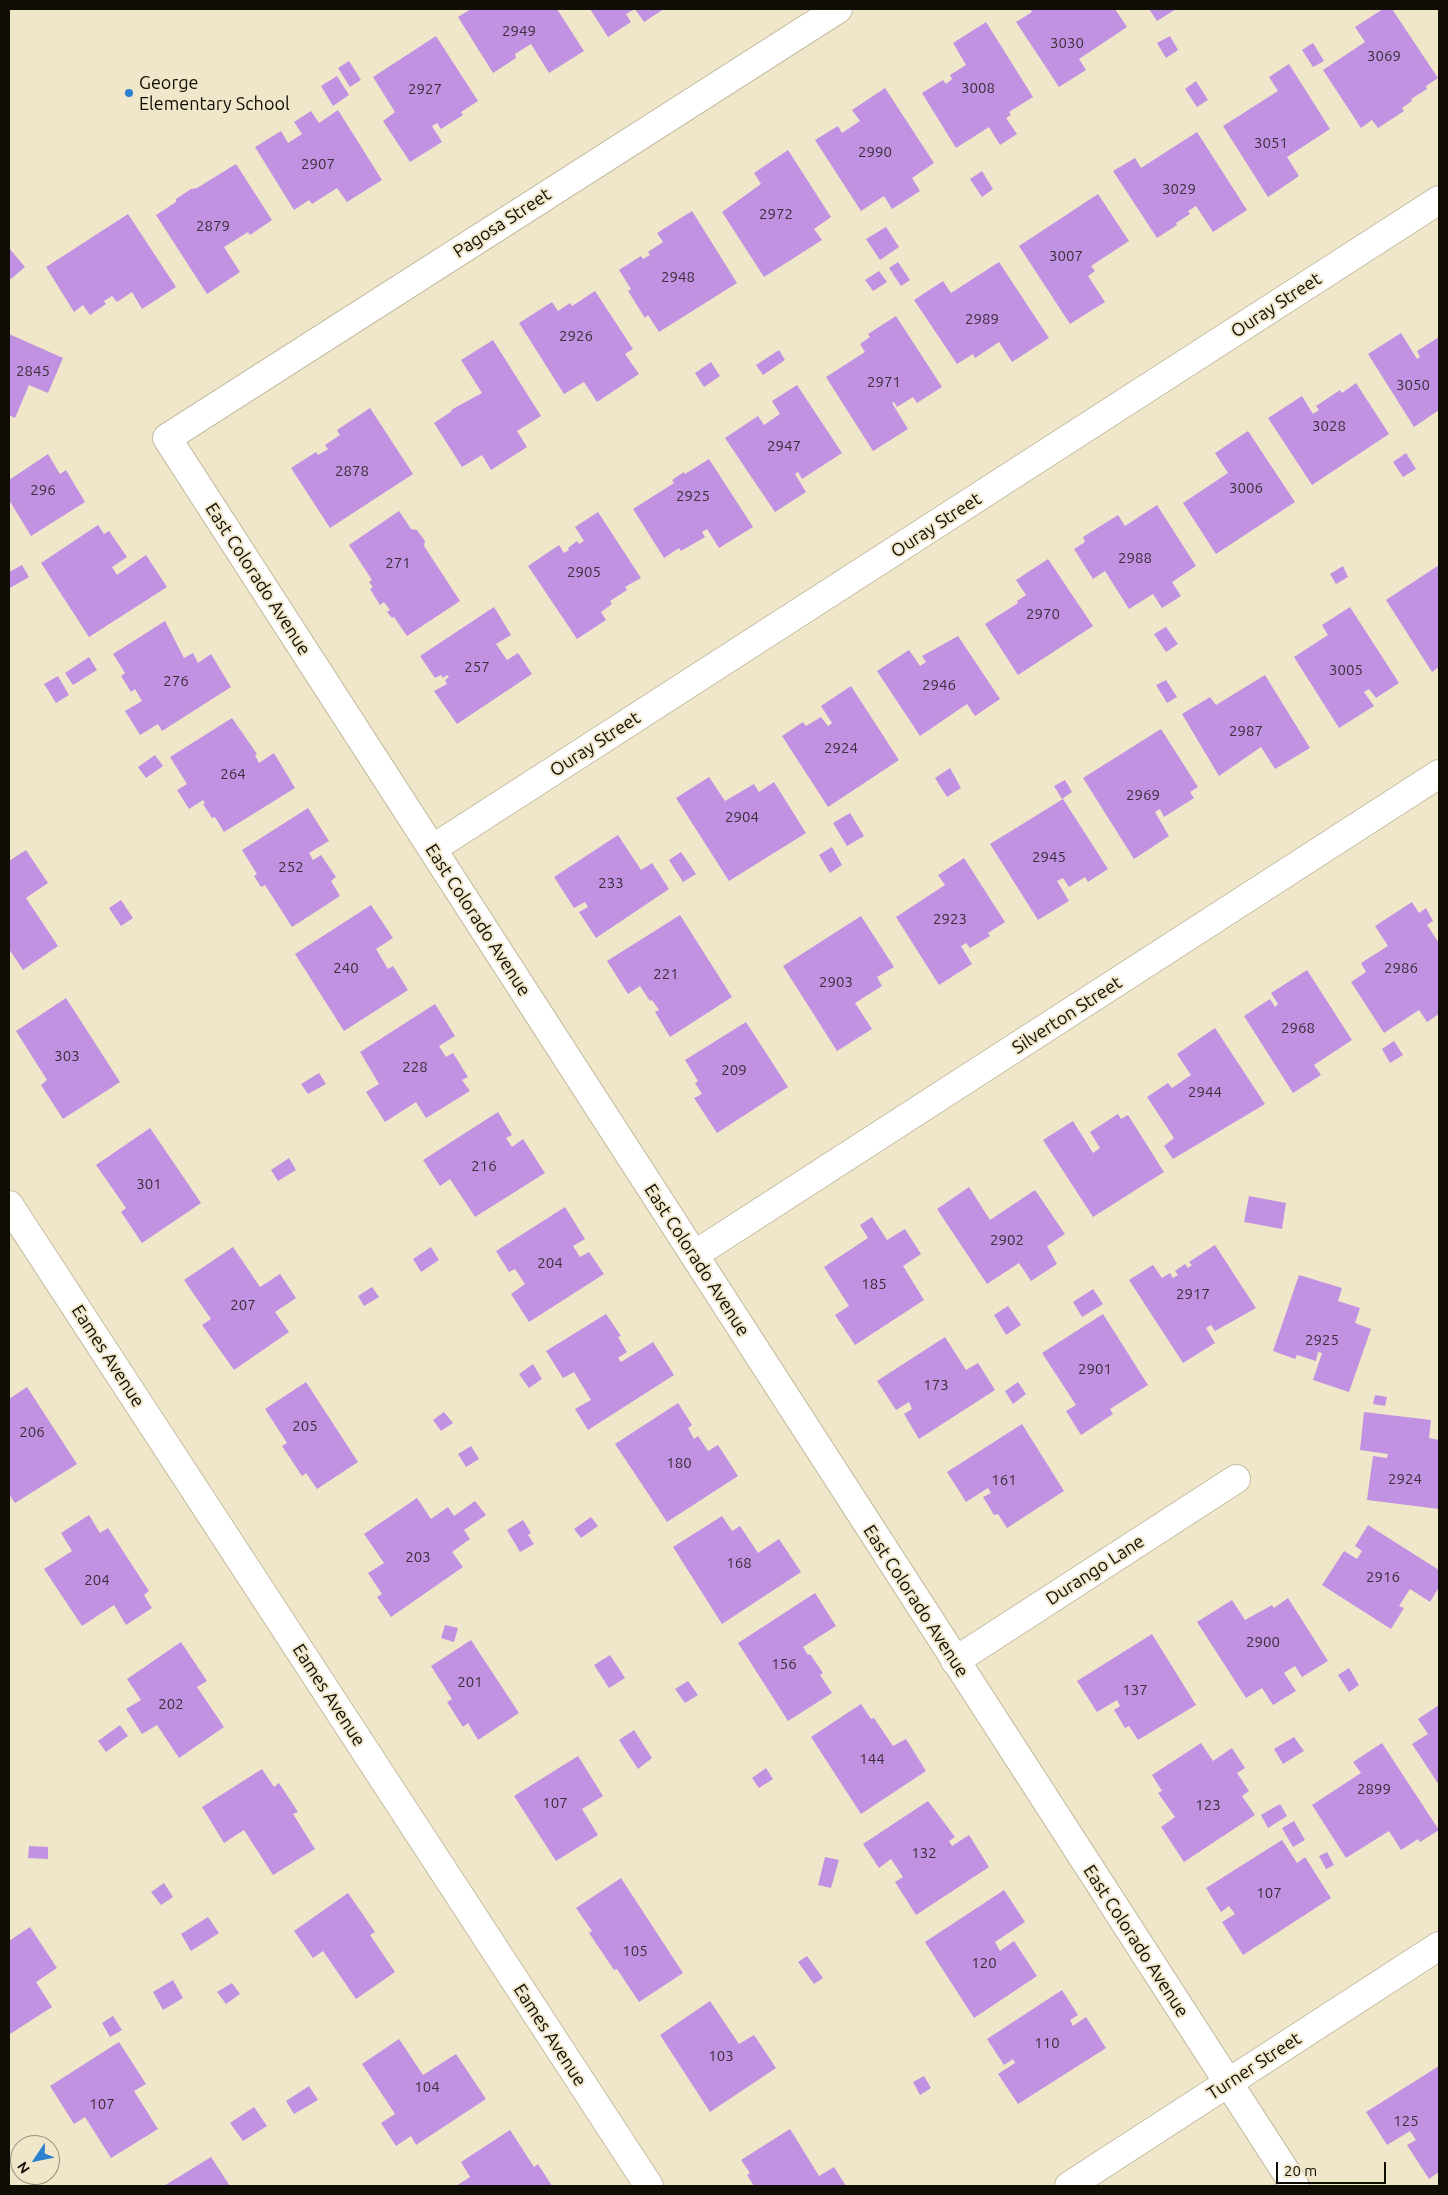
<!DOCTYPE html>
<style>
body{margin:0}
#map{position:relative;width:1448px;height:2195px;overflow:hidden;background:#f0e7cb;font-family:Ubuntu,sans-serif}
canvas{display:block}
.frame{position:absolute;inset:0;border:10px solid #100d04;pointer-events:none}
.north{position:absolute;left:10px;top:2135px;width:50px;height:50px;box-sizing:border-box;background:#f0e7cb;border:1px solid #96907b;border-radius:50%;rotate:236deg;font-size:14px;font-weight:700;line-height:20px;text-align:center;color:#100d04}
.north::after{content:'';display:block;margin:auto;width:18px;height:22px;background:#2a81cf;clip-path:polygon(50% 0,100% 100%,50% 72%,0 100%)}
.scale{position:absolute;left:1276px;top:2162px;width:110px;height:22px;box-sizing:border-box;border:2px solid #100d04;border-top:0;padding-left:6px;font-size:15px;line-height:18px;white-space:nowrap;color:#100d04;-webkit-text-stroke:4px #f0e7cb;paint-order:stroke}
</style>
<div id="map">
<canvas width="1448" height="2195"></canvas>
<div class="frame"></div>
<div class="north">N</div>
<div class="scale">20 m</div>
</div>
<script>
const ctx = document.querySelector('canvas').getContext('2d');
ctx.lineJoin = 'round';
function paint(path, color) { ctx.fillStyle = color; ctx.fill(path, 'evenodd'); }
function stroke(path, color, width, dash) { ctx.strokeStyle = color; ctx.lineWidth = width; ctx.lineCap = dash ? 'butt' : 'round'; ctx.setLineDash(dash || []); ctx.stroke(path); }
function drawText(font, color, halo, rows, align = 'center') {
  ctx.font = font + ' Ubuntu,sans-serif'; ctx.lineWidth = 4; ctx.setLineDash([]); ctx.textBaseline = 'middle'; ctx.strokeStyle = halo; ctx.fillStyle = color; for (const [text, x, y, turn = 0] of rows) {
    ctx.save(); ctx.translate(x, y); ctx.rotate((+turn || 0) * Math.PI / 180); ctx.textAlign = isNaN(turn) ? turn : align; if (halo) ctx.strokeText(text, 0, 0); ctx.fillText(text, 0, 0); ctx.restore();
  }
}
paint(new Path2D(`
 M471 9H557L584 51 549 73 531 44 515 54 516 58 493 73 458 17Z
 M590 9H664L644 22 635 9 626 14 631 22 608 37Z
 M1030 9H1115L1127 27 1079 59 1086 70 1059 87 1016 22 1032 12Z
 M1149 9H1176L1157 21Z
 M1383 9H1392L1438 78 1426 86 1427 89 1411 99 1412 101 1402 108 1404 111 1378 128 1372 120 1361 128 1323 70 1365 42 1355 27Z
 M986 22 1033 97 1009 112 1011 115 1006 118 1017 134 1000 145 989 127 956 148 922 93 943 80 946 84 952 79 950 75 966 65 953 43Z
 M436 36 478 101 461 112 463 115 441 129 437 123 432 126 442 142 410 162 383 121 395 112 373 77Z
 M1170 36 1178 50 1166 58 1157 43Z
 M1313 43 1324 61 1313 67 1302 50Z
 M349 61 361 80 350 87 338 68Z
 M1289 64 1330 129 1287 157 1299 176 1268 197 1223 126 1278 91 1269 77Z
 M337 76 349 95 333 106 321 86Z
 M1196 81 1208 100 1197 107 1185 89Z
 M885 88 934 163 912 178 920 191 892 209 884 196 861 211 815 140 838 126 842 133 860 121 852 110Z
 M338 110 382 180 347 202 337 188 312 204 309 200 294 210 255 147 281 131 288 143 302 134 294 122 311 111 319 123Z
 M1197 132 1247 210 1213 232 1196 206 1188 211 1190 214 1176 223 1177 225 1157 238 1113 171 1135 158 1141 168Z
 M788 150 831 217 814 229 822 240 764 277 722 212 761 184 754 173Z
 M236 164 272 220 250 235 248 232 224 247 240 272 207 294 156 215 176 202V199L191 189 197 188Z
 M982 171 993 189 982 197 970 179Z
 M1098 194 1129 241 1091 266 1095 271 1088 276 1105 302 1070 324 1019 246Z
 M692 211 737 283 659 332 648 315 645 318 628 291 631 289 619 270 641 256 643 259 650 255 648 252 663 242 657 233Z
 M128 214 176 287 142 309 132 292 117 302 112 296 104 301 106 304 90 315 83 305 74 312 46 267Z
 M886 227 899 247 880 260 866 239Z
 M10 249 25 267 11 279 9 276Z
 M898 262 910 280 901 286 889 268Z
 M999 262 1049 338 1012 362 999 342 975 358 973 354 957 364 914 300 943 281 951 293Z
 M879 271 887 282 873 291 865 280Z
 M595 291 633 349 625 354 639 374 597 402 584 382 564 394 519 323 552 302 558 311 570 303 572 306Z
 M896 316 942 387 917 403 913 397 897 407 894 402 892 403 908 429 873 451 826 377 865 352 860 344 870 337 868 334Z
 M1401 333 1417 359 1420 357 1417 351 1439 337V410L1414 427 1368 354Z
 M9 334 63 358 48 393 29 385 15 418 9 415Z
 M493 340 541 416 517 431 527 447 491 470 482 455 462 467 434 423 452 411 451 410 482 393 461 360Z
 M779 350 785 360 763 375 756 365Z
 M711 362 720 376 704 387 695 373Z
 M1356 383 1389 434 1312 485 1268 418 1302 396 1313 414 1319 410 1316 406 1340 390 1342 393Z
 M797 385 842 453 802 479 798 472 795 474 806 492 775 512 725 438 758 416 764 425 780 414 772 401Z
 M370 408 413 474 330 528 291 468 316 452 318 455 328 449 325 445 340 435 337 430Z
 M1248 431 1295 502 1216 554 1183 503 1228 473 1215 453Z
 M1406 453 1416 469 1403 477 1393 462Z
 M48 454 60 474 66 470 85 502 31 536 9 500V480Z
 M709 459 753 527 719 548 707 529 702 532 705 537 681 551 679 548 664 558 633 509 674 483 672 480 684 472 685 474Z
 M1157 505 1196 566 1172 582 1181 596 1162 608 1153 594 1129 609 1105 571 1093 579 1074 549 1085 542 1083 537 1118 515 1125 526Z
 M399 511 411 529 417 530 425 541 424 546 460 601 407 636 394 617 392 618 387 612 390 610 384 602 380 605 370 589 373 587 369 582 372 580 349 545Z
 M598 512 641 578 625 587 627 590 610 601 612 604 601 612 606 620 577 639 528 566 559 545 564 553 569 550 568 548 577 541 579 544 584 541 575 527Z
 M98 525 104 534 109 531 127 557 112 567 117 575 146 555 167 587 89 637 41 563Z
 M1048 559 1093 626 1018 675 985 624 1018 603 1017 601 1026 595 1016 580Z
 M22 565 29 577 10 588 9 572Z
 M1439 565V667L1432 672 1386 600Z
 M1343 566 1348 577 1336 584 1330 574Z
 M494 607 511 635 496 644 507 660 518 653 532 674 457 724 434 691 447 684 445 680 449 677 447 675 443 678 441 675 435 678 420 656Z
 M1350 607 1399 683 1376 698 1369 689 1364 692 1374 706 1339 728 1294 657 1328 635 1322 625Z
 M165 621 184 658 193 653 198 663 211 654 231 687 162 731 158 724 140 735 125 711 142 701 135 689 131 692 121 676 125 673 113 654Z
 M1166 627 1178 644 1166 652 1154 634Z
 M958 636 1000 699 975 716 967 704 920 736 877 671 909 650 920 666 926 662 922 656Z
 M89 657 97 670 73 685 65 673Z
 M1265 675 1310 748 1275 769 1261 747 1219 776 1182 714 1210 697 1216 705Z
 M58 676 69 695 56 703 44 684Z
 M1166 680 1177 697 1167 703 1156 685Z
 M851 686 899 760 828 807 782 736 803 722 806 726 821 717 828 726 832 723 821 706Z
 M232 718 257 754 255 755 259 763 274 753 295 788 224 832 215 817 212 818 203 804 205 803 203 800 189 809 177 790 187 784 170 757Z
 M1161 729 1198 787 1190 792 1194 798 1164 817 1160 809 1155 812 1169 836 1134 859 1083 778Z
 M155 755 163 766 146 778 138 767Z
 M950 768 961 788 947 797 935 778Z
 M709 777 725 801 754 784 759 792 774 782 806 833 729 881 676 798Z
 M1065 780 1072 792 1062 799 1054 786Z
 M1063 799 1108 869 1088 882 1085 877 1069 887 1063 878 1057 881 1069 901 1038 920 990 844Z
 M308 808 329 841 309 853 313 860 321 855 336 877 331 881 340 896 292 927 265 885 261 887 254 876 257 874 242 850Z
 M850 813 864 836 847 846 833 823Z
 M618 835 641 870 652 863 669 889 596 938 579 912 588 907 585 902 574 908 554 877Z
 M832 847 842 865 830 873 819 855Z
 M26 850 48 883 26 898 58 946 23 970 9 949V861Z
 M681 852 696 874 683 882 669 860Z
 M964 858 1005 922 988 933 990 936 970 948 966 943 961 946 972 964 939 985 896 917 945 885 938 875Z
 M121 900 133 918 121 926 109 908Z
 M1412 902 1419 913 1426 908 1433 921 1427 925 1439 943V1014L1427 1022 1419 1010 1384 1033 1351 982 1366 972 1361 963 1388 946 1375 926Z
 M371 905 393 938 376 949 388 969 393 966 408 990 344 1031 295 954Z
 M680 915 732 997 670 1037 655 1012 659 1010 652 1000 650 1001 640 986 628 994 607 961Z
 M861 916 894 967 877 977 882 986 855 1003 872 1029 837 1051 783 966Z
 M1307 970 1352 1040 1314 1065 1321 1075 1293 1093 1244 1016 1270 999 1275 1007 1278 1004 1271 993Z
 M66 998 120 1082 63 1119 41 1085 47 1080 16 1031Z
 M435 1004 455 1036 439 1046 446 1057 453 1053 468 1077 462 1080 470 1091 426 1118 416 1102 385 1122 366 1092 379 1084 360 1052Z
 M746 1022 788 1087 717 1133 694 1098 702 1094 695 1083 698 1081 685 1060Z
 M1215 1028 1265 1104 1173 1159 1164 1146 1174 1138 1147 1097 1168 1083 1172 1088 1191 1075 1177 1054Z
 M1394 1041 1403 1055 1390 1063 1382 1049Z
 M319 1073 326 1084 308 1094 301 1084Z
 M498 1112 512 1135 506 1138 512 1147 523 1139 545 1173 475 1217 450 1179 440 1186 423 1160Z
 M1118 1114 1121 1119 1128 1115 1164 1172 1093 1217 1043 1140 1073 1121 1093 1153 1100 1148 1090 1132Z
 M150 1128 201 1203 142 1243 121 1212 126 1208 96 1165Z
 M289 1158 296 1170 278 1181 271 1170Z
 M969 1187 990 1220 1035 1190 1065 1234 1047 1246 1057 1264 1031 1281 1019 1263 987 1284 937 1209Z
 M1249 1196 1286 1203 1282 1229 1244 1222Z
 M565 1207 585 1239 573 1246 580 1257 589 1252 604 1274 529 1322 511 1294 525 1284 515 1269 509 1272 496 1251Z
 M872 1217 887 1240 905 1229 921 1254 903 1266 924 1300 855 1345 835 1315 849 1306 824 1267 868 1238 860 1225Z
 M1215 1245 1256 1308 1215 1331 1211 1325 1206 1328 1215 1343 1183 1363 1129 1280 1153 1265 1162 1278 1170 1273 1173 1278 1178 1275 1175 1271 1185 1264 1188 1268 1192 1265 1189 1262Z
 M233 1247 260 1287 280 1274 296 1298 275 1312 289 1332 234 1370 202 1325 211 1319 184 1280Z
 M431 1247 439 1260 421 1272 413 1259Z
 M1299 1275 1342 1288 1338 1301 1360 1308 1355 1323 1371 1329 1349 1392 1313 1380 1322 1353 1318 1352 1316 1361 1297 1355 1295 1359 1273 1351Z
 M372 1287 379 1297 364 1306 358 1296Z
 M1093 1289 1103 1304 1082 1317 1073 1302Z
 M1008 1306 1021 1325 1006 1335 994 1315Z
 M606 1314 621 1336 618 1337 627 1352 618 1358 621 1362 653 1342 674 1375 588 1430 575 1409 591 1400 574 1372 563 1378 546 1351Z
 M1103 1314 1148 1385 1110 1409 1113 1414 1081 1435 1066 1411 1076 1405 1042 1353Z
 M945 1337 966 1370 978 1363 995 1390 919 1439 904 1414 912 1409 909 1402 896 1410 877 1381Z
 M533 1364 542 1379 529 1388 519 1374Z
 M306 1382 358 1462 317 1489 306 1473 302 1476 282 1446 287 1443 265 1409Z
 M1018 1382 1026 1394 1013 1404 1005 1391Z
 M27 1387 77 1464 15 1503 9 1494V1399Z
 M1375 1395 1387 1397 1385 1406 1373 1404Z
 M678 1403 692 1425 688 1428 694 1439 698 1436 708 1451 718 1445 738 1476 667 1522 615 1444Z
 M444 1412 453 1423 441 1431 433 1420Z
 M1364 1412 1431 1420 1429 1438 1439 1440V1509L1367 1500 1373 1456 1387 1458 1388 1454 1360 1450Z
 M1022 1424 1064 1491 1007 1528 998 1514 994 1515 983 1497 991 1493 988 1488 966 1502 947 1472Z
 M471 1446 479 1459 466 1467 458 1454Z
 M417 1498 431 1519 448 1507 454 1516 475 1501 486 1515 464 1530 470 1539 452 1552 463 1567 391 1617 377 1597 382 1594 368 1573 384 1563 364 1534Z
 M89 1515 100 1533 108 1528 149 1591 144 1595 152 1608 126 1625 114 1605 82 1626 44 1569 72 1551 61 1533Z
 M722 1516 732 1531 740 1526 758 1553 779 1539 801 1572 722 1624 673 1547Z
 M591 1517 598 1526 581 1538 574 1529Z
 M523 1520 531 1533 528 1535 534 1544 520 1552 507 1530Z
 M1368 1525 1439 1570V1587L1430 1602 1410 1589 1399 1606 1404 1608 1391 1629 1322 1585 1344 1551 1357 1559 1362 1551 1355 1546Z
 M815 1593 836 1626 803 1647 808 1655 810 1654 823 1673 820 1675 832 1693 788 1721 738 1643Z
 M1288 1598 1328 1661 1302 1677 1295 1666 1284 1673 1296 1691 1273 1705 1262 1688 1246 1698 1197 1622 1232 1600 1245 1620 1272 1605 1274 1608Z
 M445 1625 458 1628 454 1642 441 1638Z
 M1152 1634 1196 1705 1138 1740 1129 1726 1125 1728 1114 1710 1120 1706 1117 1700 1097 1712 1077 1681Z
 M471 1640 519 1713 478 1740 468 1723 463 1727 447 1702 452 1699 431 1666Z
 M181 1642 207 1681 197 1687 224 1727 179 1758 157 1725 142 1734 126 1709 141 1700 127 1679Z
 M610 1655 625 1678 609 1688 594 1665Z
 M1349 1668 1359 1685 1349 1692 1338 1675Z
 M688 1681 698 1695 685 1703 675 1689Z
 M861 1704 871 1719 874 1718 893 1746 906 1739 926 1771 861 1814 811 1737Z
 M1439 1705V1785L1412 1744 1428 1734 1418 1719Z
 M120 1725 128 1736 106 1752 98 1741Z
 M634 1730 652 1758 638 1769 619 1740Z
 M1294 1737 1304 1751 1283 1764 1274 1749Z
 M1201 1743 1213 1761 1232 1748 1245 1768 1237 1773 1249 1791 1242 1796 1255 1815 1184 1862 1161 1827 1175 1817 1158 1793 1162 1791 1152 1775Z
 M1382 1743 1439 1830 1420 1842 1418 1839 1401 1850 1389 1831 1346 1858 1312 1805 1361 1773 1353 1762Z
 M578 1756 603 1796 582 1809 598 1835 556 1861 514 1796Z
 M766 1768 773 1779 759 1788 752 1778Z
 M262 1769 274 1787 279 1783 298 1812 293 1814 315 1849 273 1875 244 1830 224 1843 202 1807Z
 M928 1801 955 1837 949 1841 952 1846 969 1835 989 1867 916 1915 895 1882 903 1877 891 1859 879 1868 863 1844Z
 M1280 1804 1287 1816 1268 1828 1261 1815Z
 M1294 1821 1305 1840 1293 1847 1282 1828Z
 M1282 1840 1297 1863 1305 1857 1331 1898 1243 1955 1222 1922 1235 1914 1229 1906 1221 1912 1206 1888Z
 M29 1846 48 1847V1859L28 1858Z
 M1327 1852 1334 1865 1326 1869 1319 1856Z
 M825 1857 839 1860 831 1888 818 1885Z
 M621 1878 683 1973 639 2002 617 1969 614 1970 589 1933 592 1931 576 1908Z
 M164 1883 173 1897 161 1905 151 1892Z
 M1004 1890 1025 1922 995 1942 1000 1951 1014 1941 1037 1976 974 2018 925 1942Z
 M348 1893 375 1932 370 1935 395 1972 356 1999 323 1951 313 1958 294 1931Z
 M208 1917 219 1933 191 1951 181 1934Z
 M30 1927 57 1968 36 1982 52 2007 10 2034 9 1941Z
 M807 1956 823 1978 814 1984 798 1962Z
 M173 1980 183 1998 163 2010 153 1992Z
 M232 1983 240 1994 226 2004 217 1992Z
 M1062 1990 1078 2015 1070 2020 1073 2026 1086 2017 1106 2048 1018 2104 998 2074 1015 2063 1013 2059 1004 2065 987 2039Z
 M710 2001 739 2044 754 2035 776 2068 710 2112 660 2035Z
 M113 2016 122 2030 110 2037 102 2023Z
 M399 2039 423 2075 456 2054 486 2099 416 2145 411 2136 396 2146 381 2123 395 2114 362 2064Z
 M119 2042 146 2084 134 2091 158 2129 111 2158 85 2117 74 2124 50 2086Z
 M1439 2066V2172L1429 2179 1407 2145 1416 2140 1410 2131 1387 2145 1366 2112Z
 M924 2076 931 2088 920 2095 913 2082Z
 M309 2086 318 2100 294 2114 286 2101Z
 M254 2107 267 2126 243 2141 230 2123Z
 M790 2129 819 2176 834 2167 846 2186H754L747 2175 750 2173 741 2160Z
 M510 2130 534 2167 538 2164 552 2186H456L470 2177 461 2162Z
 M211 2157 230 2186H164Z`), '#c192e1');
const street = new Path2D(`
 M838 9 167 438 1295 2186
 M432 849 1439 200
 M9 1205 649 2186
 M694 1255 1439 774
 M955 1661 1236 1479`);
const secondary = new Path2D(`
 M1069 2186 1439 1946`);
stroke(street, '#c5bda2', 30);
stroke(secondary, '#c5bda2', 30);
stroke(street, '#fff', 28);
stroke(secondary, '#fff', 28);
for (const [x, y, r, color] of [
 [129,93,5,"#2a81cf"]
]) { const dot = new Path2D(); dot.arc(x, y, r, 0, 2 * Math.PI); ctx.fillStyle = color; ctx.fill(dot); stroke(dot, '#f0e7cb', 2); }
drawText('15px', '#3c2e3b', null, [
 ["2949",519,31],
 ["3030",1067,43],
 ["3069",1384,56],
 ["3008",978,88],
 ["2927",425,89],
 ["3051",1271,143],
 ["2990",875,152],
 ["2907",318,164],
 ["3029",1179,189],
 ["2972",776,214],
 ["2879",213,226],
 ["3007",1066,256],
 ["2948",678,277],
 ["2989",982,319],
 ["2926",576,336],
 ["2845",33,371],
 ["2971",884,382],
 ["3050",1413,385],
 ["3028",1329,426],
 ["2947",784,446],
 ["2878",352,471],
 ["3006",1246,488],
 ["296",43,490],
 ["2925",693,496],
 ["2988",1135,558],
 ["271",398,563],
 ["2905",584,572],
 ["2970",1043,614],
 ["257",477,667],
 ["3005",1346,670],
 ["276",176,681],
 ["2946",939,685],
 ["2987",1246,731],
 ["2924",841,748],
 ["264",233,774],
 ["2969",1143,795],
 ["2904",742,817],
 ["2945",1049,857],
 ["252",291,867],
 ["233",611,883],
 ["2923",950,919],
 ["240",346,968],
 ["2986",1401,968],
 ["221",666,974],
 ["2903",836,982],
 ["2968",1298,1028],
 ["303",67,1056],
 ["228",415,1067],
 ["209",734,1070],
 ["2944",1205,1092],
 ["216",484,1166],
 ["301",149,1184],
 ["2902",1007,1240],
 ["204",550,1263],
 ["185",874,1284],
 ["2917",1193,1294],
 ["207",243,1305],
 ["2925",1322,1340],
 ["2901",1095,1369],
 ["173",936,1385],
 ["205",305,1426],
 ["206",32,1432],
 ["180",679,1463],
 ["2924",1405,1479],
 ["161",1004,1480],
 ["203",418,1557],
 ["168",739,1563],
 ["2916",1383,1577],
 ["204",97,1580],
 ["2900",1263,1642],
 ["156",784,1664],
 ["201",470,1682],
 ["137",1135,1690],
 ["202",171,1704],
 ["144",872,1759],
 ["2899",1374,1789],
 ["107",555,1803],
 ["123",1208,1805],
 ["132",924,1853],
 ["107",1269,1893],
 ["105",635,1951],
 ["120",984,1963],
 ["110",1047,2043],
 ["103",721,2056],
 ["104",427,2087],
 ["107",102,2104],
 ["125",1406,2121]
]);
drawText('18px', '#100d04', '#f0e7cb', [
 ["George",139,83],
 ["Elementary School",139,104]
], 'left');
drawText('18px', '#100d04', '#f0e7cb', [
 ["Pagosa Street",502,223,-33],
 ["Ouray Street",1276,305,-33],
 ["Ouray Street",936,525,-33],
 ["East Colorado Avenue",258,579,57],
 ["Ouray Street",595,744,-33],
 ["East Colorado Avenue",478,920,57],
 ["Silverton Street",1067,1015,-33],
 ["East Colorado Avenue",697,1260,57],
 ["Eames Avenue",108,1356,57],
 ["Durango Lane",1095,1570,-33],
 ["East Colorado Avenue",916,1601,57],
 ["Eames Avenue",329,1695,57],
 ["East Colorado Avenue",1136,1941,57],
 ["Eames Avenue",550,2035,57],
 ["Turner Street",1254,2066,-33]
]);
</script>
